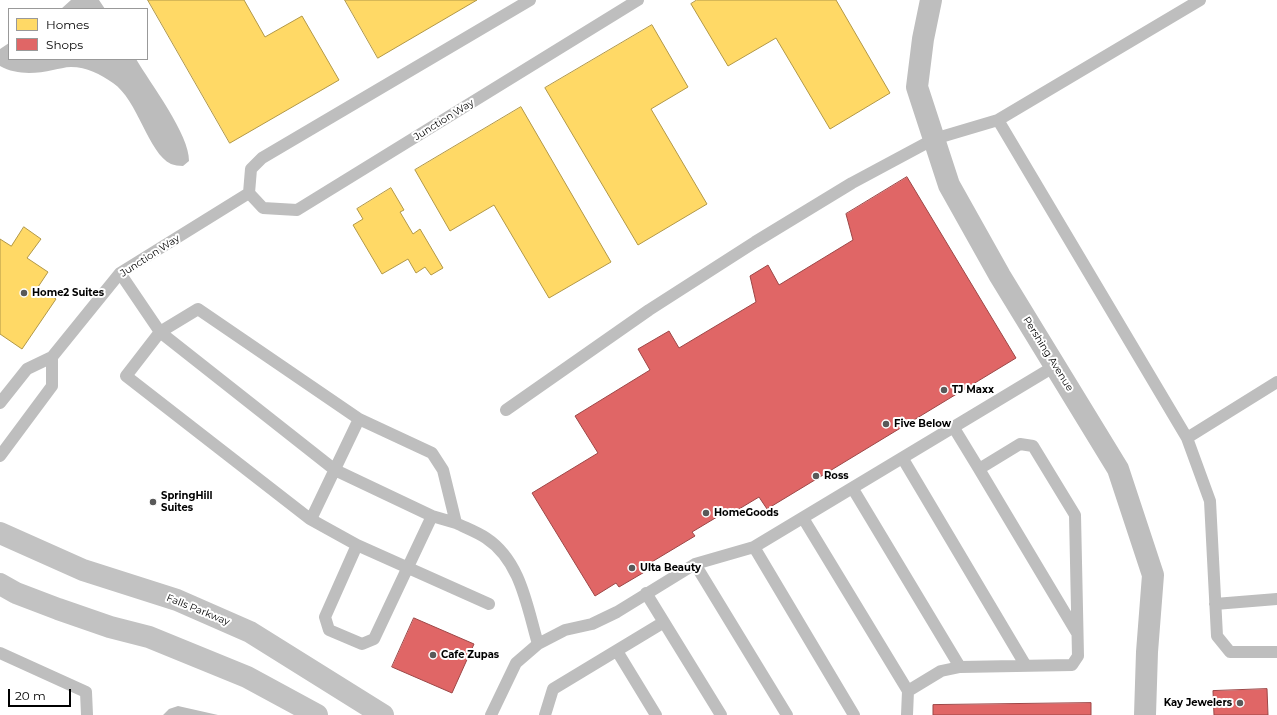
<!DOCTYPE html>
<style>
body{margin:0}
#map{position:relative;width:1277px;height:715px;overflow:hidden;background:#fff;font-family:Montserrat,sans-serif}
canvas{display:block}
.legend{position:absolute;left:8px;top:8px;width:140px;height:52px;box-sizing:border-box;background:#fff;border:1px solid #999;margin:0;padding:5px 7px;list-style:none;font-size:12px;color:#000}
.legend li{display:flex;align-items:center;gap:8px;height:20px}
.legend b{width:20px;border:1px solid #999}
.scale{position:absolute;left:8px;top:689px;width:63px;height:18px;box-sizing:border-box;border:2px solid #000;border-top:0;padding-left:5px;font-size:12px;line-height:14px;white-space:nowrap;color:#000;-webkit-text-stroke:3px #fff;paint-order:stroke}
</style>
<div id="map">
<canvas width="1277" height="715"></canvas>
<ul class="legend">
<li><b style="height:11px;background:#ffd966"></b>Homes</li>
<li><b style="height:11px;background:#e06666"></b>Shops</li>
</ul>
<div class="scale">20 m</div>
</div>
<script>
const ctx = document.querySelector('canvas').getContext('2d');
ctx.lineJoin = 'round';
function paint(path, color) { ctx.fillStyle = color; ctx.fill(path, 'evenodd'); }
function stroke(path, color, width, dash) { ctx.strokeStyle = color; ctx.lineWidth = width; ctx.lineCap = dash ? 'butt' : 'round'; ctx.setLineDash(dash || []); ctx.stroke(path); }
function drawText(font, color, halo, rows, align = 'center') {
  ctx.font = font + ' Montserrat,sans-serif'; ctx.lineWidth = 4; ctx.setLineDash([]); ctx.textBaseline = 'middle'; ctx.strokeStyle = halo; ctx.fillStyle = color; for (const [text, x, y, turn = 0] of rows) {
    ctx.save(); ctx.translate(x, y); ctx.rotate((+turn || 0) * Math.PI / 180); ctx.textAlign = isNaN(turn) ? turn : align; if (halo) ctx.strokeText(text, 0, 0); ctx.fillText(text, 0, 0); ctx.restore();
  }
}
paint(new Path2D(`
 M71 0H99L105 9H61Z
 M9 43V59H136C150 83 190 135 189 161L183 166C179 166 174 165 171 164 148 153 138 100 113 83 100 74 87 67 71 67 65 67 59 69 53 70 35 74 16 75 0 66V49Z
 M178 706 218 715H163L169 709Z`), '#bcbcbc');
const homes = new Path2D(`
 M148 0H244L265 37 302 16 339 80 230 143Z
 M345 0H477L378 58Z
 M697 0H836L890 93 830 129 776 38 728 66 691 4Z
 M652 25 688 87 651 109 707 204 638 245 545 88Z
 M521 107 611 262 549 298 494 205 450 231 415 170Z
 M391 188 404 210 400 212 413 234 420 229 443 268 431 275 425 267 416 273 408 259 382 274 353 225 363 219 357 209Z
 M24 227 41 239 27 258 48 272 38 287 56 299 22 349 0 334V239L11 246Z`);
paint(homes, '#ffd966');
stroke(homes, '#b29847', 1);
const shops = new Path2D(`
 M907 177 1016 358 767 509 759 497 729 515 727 511 692 532 695 536 650 563 653 567 619 587 616 583 595 596 532 493 598 453 575 416 650 370 638 349 669 331 679 348 756 302 750 276 768 265 779 285 853 240 846 214Z
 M414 618 474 644 452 693 392 667Z
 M1267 689 1268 715H1214L1213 691Z
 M1091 703V715H933V705Z`);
paint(shops, '#e06666');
stroke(shops, '#9d4747', 1);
stroke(new Path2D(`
 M530 0 262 158 251 169 249 193 263 208 297 210 638 0
 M998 120 1187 438 1210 501 1217 636 1230 652H1277
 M120 273 160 332 335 470 432 516 374 639 362 644 329 630 325 617 357 545 310 519 313 515 359 419 432 453 443 470 456 523C466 528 477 532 486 538 521 561 527 607 538 644
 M0 403 27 369 52 357 120 273 249 193
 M506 410 649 310 755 242 852 183 934 139 998 120 1200 0
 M1187 438 1277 382
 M0 456 52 386V357
 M903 459 1026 666
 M979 469 1077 633
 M853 489 960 667
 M432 516 456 523
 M803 518 908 691
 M310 519 126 376 160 332 198 309 359 419
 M357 545 489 604
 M754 547 854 715
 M695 564 787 715
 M646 593 721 715
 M1215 604 1277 599
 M617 651 656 715
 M0 653 86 692 87 715
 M491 715 516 663 538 644 565 630 592 624 617 612 695 564 754 547 1055 366
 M545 715 553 689 664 622
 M907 715 908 691 941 671 960 667 1072 665 1078 656 1075 515 1033 446 1020 444 979 469 954 428`), '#bebebe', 12);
stroke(new Path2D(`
 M931 0 923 39 917 87 949 185 1000 276 1118 469 1153 575 1147 652 1145 715`), '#bebebe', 22);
stroke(new Path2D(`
 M0 533 83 570 177 600 250 632 383 715
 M0 584 16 593 58 609 110 627 149 637 247 677 317 715`), '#c2c2c2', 22);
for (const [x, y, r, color] of [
 [24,293,4,"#595959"],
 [944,390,4,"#595959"],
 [886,424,4,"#595959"],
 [816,476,4,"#595959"],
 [153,502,4,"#595959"],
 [706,513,4,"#595959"],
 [632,568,4,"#595959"],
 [433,655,4,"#595959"],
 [1240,703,4,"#595959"]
]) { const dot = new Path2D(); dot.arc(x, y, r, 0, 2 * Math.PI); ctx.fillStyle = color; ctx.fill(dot); stroke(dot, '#fff', 1.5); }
drawText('10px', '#000', '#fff', [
 ["Junction Way",444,120,-32],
 ["Junction Way",150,256,-33],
 ["Pershing Avenue",1048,354,58],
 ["Falls Parkway",198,610,22]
]);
drawText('bold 10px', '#000', '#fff', [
 ["Home2 Suites",32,293],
 ["TJ Maxx",952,390],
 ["Five Below",894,424],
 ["Ross",824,476],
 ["SpringHill",161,496],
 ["Suites",161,508],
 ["HomeGoods",714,513],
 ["Ulta Beauty",640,568],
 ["Cafe Zupas",441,655],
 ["Kay Jewelers",1232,703,"right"]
], 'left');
</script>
